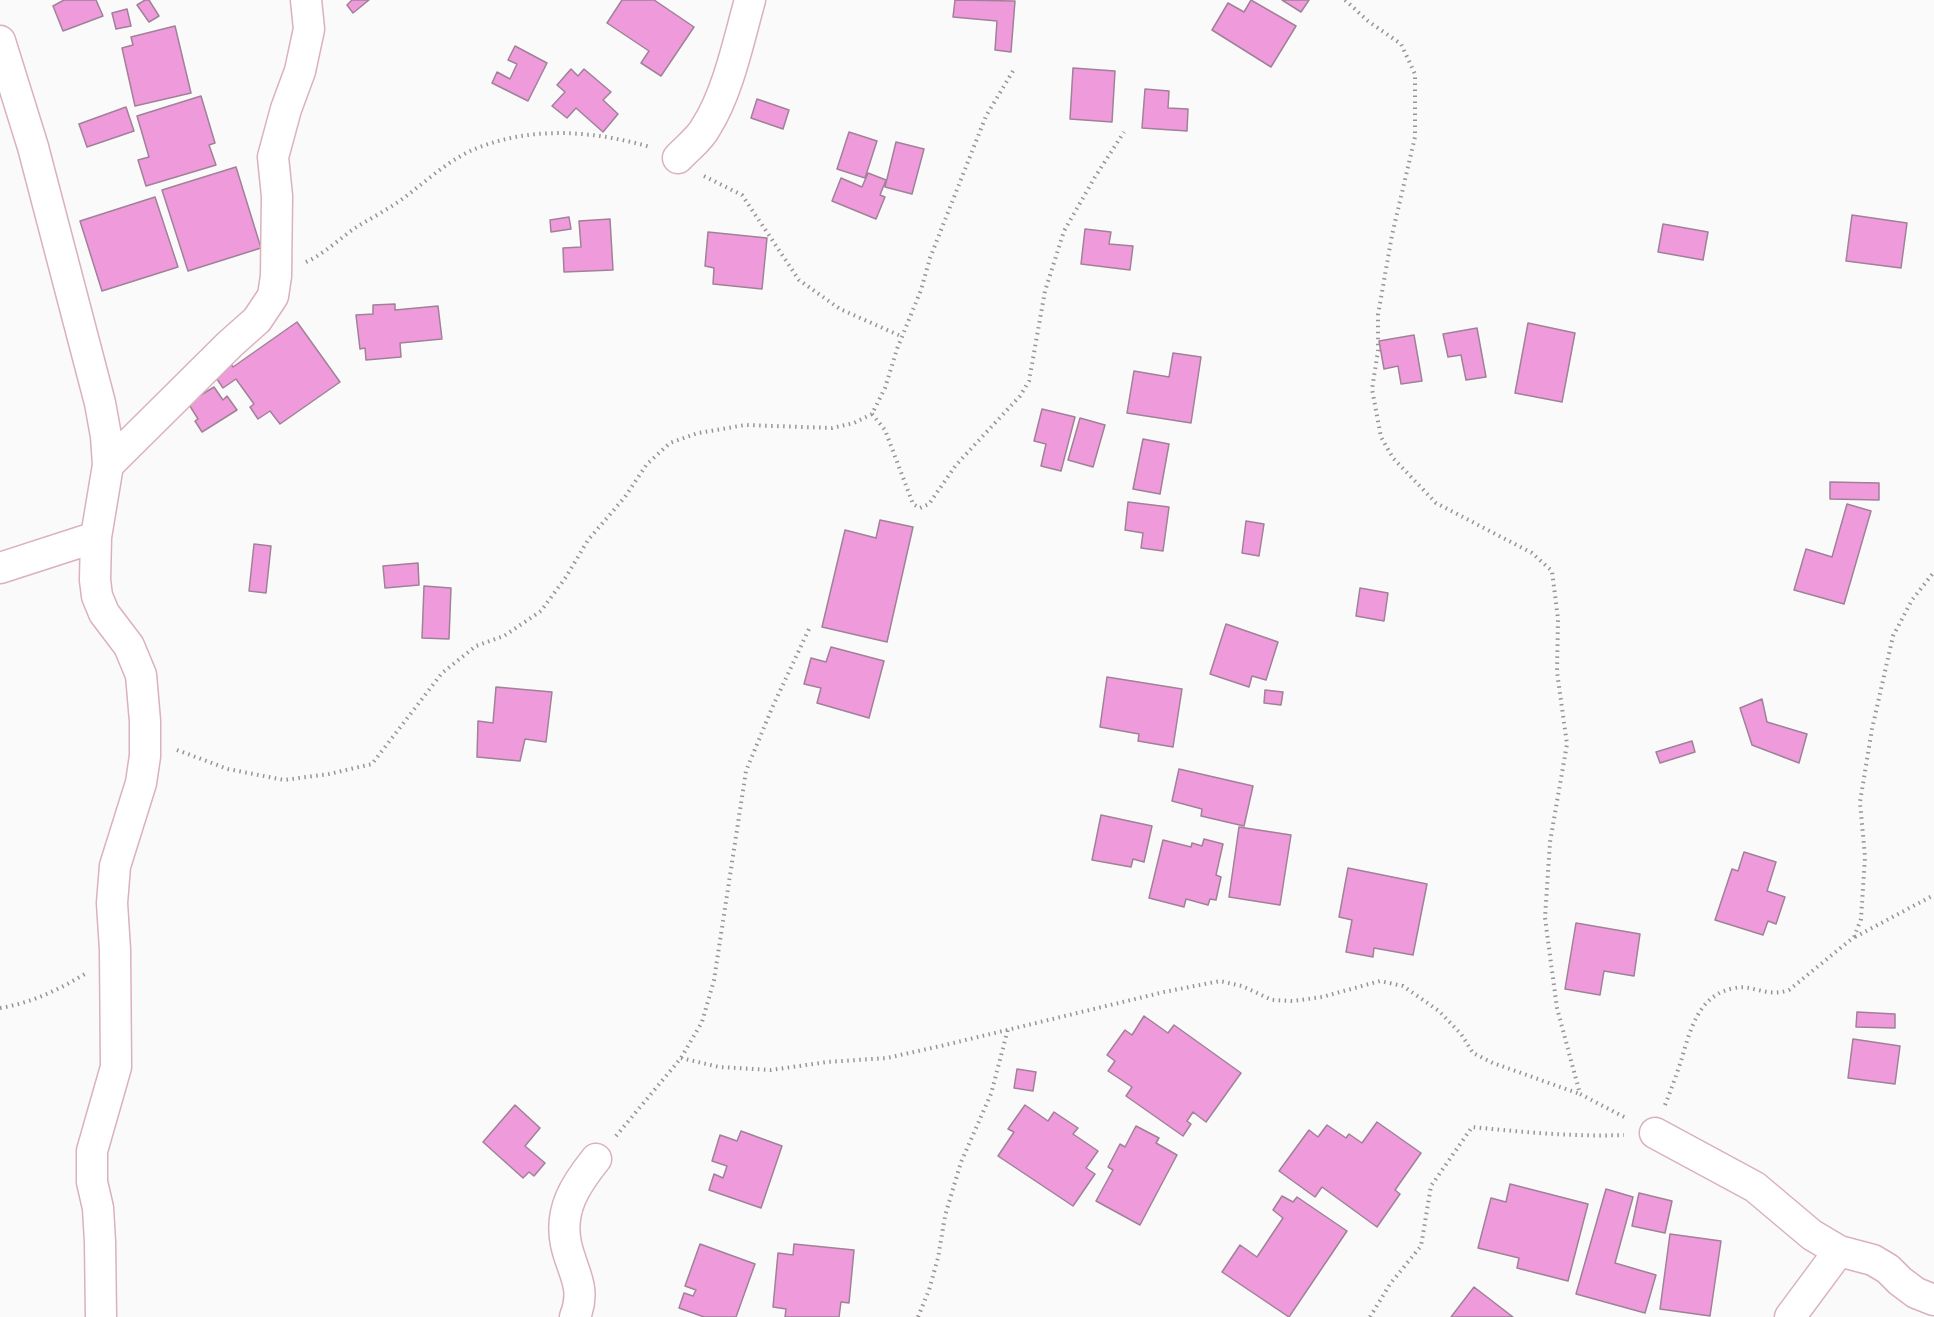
<!DOCTYPE html>
<style>
body{margin:0}
canvas{display:block;background:#fafafa}
</style>
<canvas width="1934" height="1317"></canvas>
<script>
const ctx = document.querySelector('canvas').getContext('2d');
ctx.lineJoin = 'round';
function paint(path, color) { ctx.fillStyle = color; ctx.fill(path, 'evenodd'); }
function stroke(path, color, width, dash) { ctx.strokeStyle = color; ctx.lineWidth = width; ctx.lineCap = dash ? 'butt' : 'round'; ctx.setLineDash(dash || []); ctx.stroke(path); }
const building = new Path2D(`
 M64 0H96L103 16 63 31 53 6Z
 M145 0H149L159 16 149 22 137 5Z
 M352 0H369L353 13 347 5Z
 M622 0H654L694 27 661 76 641 63 649 51 607 23Z
 M955 0 1015 1 1011 52 995 50 997 21 953 17Z
 M1251 0 1296 26 1271 67 1212 30 1228 3 1244 12Z
 M1282 0H1309L1301 12Z
 M127 9 131 26 116 29 112 13Z
 M175 26 191 93 135 106 122 48 133 45 131 37Z
 M515 46 547 63 528 101 492 83 497 72 510 79 517 64 508 60Z
 M1073 68 1115 71 1112 122 1070 119Z
 M571 69 578 76 584 69 611 92 603 100 618 114 603 132 576 108 567 118 552 106 565 92 557 85Z
 M1145 89 1169 91 1168 108 1188 109 1187 131 1142 128Z
 M201 96 215 143 209 145 216 165 146 186 138 160 149 157 137 116Z
 M757 99 789 110 783 129 751 118Z
 M126 107 134 131 87 147 79 124Z
 M849 132 877 141 865 178 837 169Z
 M896 142 924 149 912 194 885 187Z
 M236 167 261 248 188 271 162 190Z
 M868 173 886 180 880 195 885 197 876 219 832 201 841 178 862 187Z
 M155 197 178 267 102 291 80 221Z
 M1852 215 1907 223 1901 268 1846 261Z
 M569 217 571 229 551 232 550 220Z
 M610 219 613 270 564 272 563 248 581 247 579 221Z
 M1663 224 1708 232 1703 260 1658 252Z
 M1085 229 1111 232 1109 244 1133 246 1130 270 1081 264Z
 M708 232 767 238 762 289 713 284 714 268 705 266Z
 M395 304V310L438 306 442 339 400 343 401 357 366 360 365 348 360 349 356 315 373 314V305Z
 M297 322 340 382 280 424 270 411 258 419 250 407 254 404 236 379 223 388 215 376 231 364 233 367Z
 M1528 323 1575 333 1562 402 1515 393Z
 M1477 328 1486 377 1466 380 1461 355 1448 357 1443 334Z
 M1414 335 1422 381 1401 384 1398 366 1384 369 1379 341Z
 M1173 353 1201 357 1191 423 1127 413 1134 371 1169 377Z
 M214 387 223 400 227 396 237 410 202 432 195 421 198 419 188 403Z
 M1042 409 1075 417 1061 471 1041 466 1046 444 1034 441Z
 M1080 418 1105 425 1093 467 1068 460Z
 M1143 439 1169 444 1160 494 1133 489Z
 M1830 482 1879 483V500L1830 499Z
 M1128 502 1169 507 1163 551 1141 548 1143 533 1125 530Z
 M1847 504 1871 511 1844 604 1794 590 1806 549 1832 557Z
 M880 520 913 527 887 642 822 627 845 530 876 538Z
 M1246 521 1264 524 1259 556 1242 553Z
 M254 544 271 546 266 593 249 591Z
 M418 563 419 585 385 588 383 566Z
 M424 586 451 588 449 639 422 638Z
 M1360 588 1388 593 1384 621 1356 616Z
 M1226 624 1278 642 1266 680 1252 676 1249 687 1210 674Z
 M831 647 884 661 869 718 817 703 821 688 804 684 811 658 826 662Z
 M1107 677 1182 689 1173 747 1138 741 1139 734 1100 727Z
 M496 687 552 692 546 742 525 739 520 761 477 757 478 721 493 723Z
 M1265 690 1283 692 1281 705 1264 703Z
 M1762 699 1767 722 1807 734 1799 763 1752 745 1740 708Z
 M1692 741 1695 752 1660 763 1656 752Z
 M1179 769 1253 786 1244 826 1201 816 1202 809 1172 801Z
 M1101 815 1152 826 1144 862 1133 859 1131 867 1092 860Z
 M1239 827 1291 835 1280 905 1229 897Z
 M1204 839 1223 844 1216 875 1221 877 1216 900 1210 899 1208 905 1186 899 1184 907 1149 898 1163 840 1191 847 1192 843 1202 846Z
 M1744 852 1776 862 1767 891 1785 897 1776 924 1768 921 1763 935 1715 920 1732 869 1738 871Z
 M1348 868 1427 884 1413 955 1374 948 1373 957 1346 952 1352 920 1339 917Z
 M1576 923 1640 934 1634 976 1604 971 1600 995 1565 989Z
 M1857 1012 1895 1014V1028L1856 1027Z
 M1144 1016 1168 1033 1174 1025 1241 1073 1206 1122 1193 1112 1187 1121 1191 1124 1183 1136 1126 1096 1132 1087 1108 1071 1115 1061 1107 1055 1125 1030 1132 1035Z
 M1853 1039 1900 1046 1895 1084 1848 1078Z
 M1017 1069 1036 1072 1033 1091 1014 1088Z
 M515 1105 540 1128 525 1146 545 1163 534 1176 529 1172 523 1178 483 1142Z
 M1025 1105 1048 1121 1054 1112 1078 1128 1073 1134 1098 1151 1086 1168 1095 1174 1073 1206 998 1156 1014 1132 1008 1129Z
 M1377 1122 1421 1153 1395 1190 1400 1194 1377 1227 1322 1187 1315 1197 1279 1171 1309 1130 1318 1137 1327 1125 1346 1138 1349 1134 1362 1143Z
 M1136 1126 1159 1138 1156 1143 1177 1155 1140 1225 1096 1201 1113 1170 1108 1167 1120 1144 1125 1147Z
 M741 1131 782 1146 761 1208 709 1190 714 1174 723 1178 727 1166 712 1161 720 1135 737 1141Z
 M1510 1184 1588 1204 1568 1281 1517 1268 1519 1258 1478 1248 1491 1198 1506 1202Z
 M1606 1189 1633 1197 1615 1263 1656 1275 1645 1313 1576 1294Z
 M1639 1193 1672 1201 1665 1233 1632 1226Z
 M1282 1196 1293 1202 1297 1197 1347 1231 1289 1317 1222 1272 1240 1245 1257 1257 1283 1218 1273 1210Z
 M1670 1234 1721 1241 1710 1316 1660 1309Z
 M700 1244 755 1264 736 1317H704L679 1308 684 1293 693 1296 696 1290 685 1286Z
 M794 1244 854 1250 849 1303 841 1302 839 1317H785L786 1309 773 1307 778 1253 793 1255Z
 M1474 1287 1513 1317H1451Z`);
paint(building, '#ef9bdb');
stroke(building, '#a08198', 1.5);
const street = new Path2D(`
 M0 41 33 147 100 403 106 436 108 465 96 537 95 580 97 596 104 613 129 646 141 675 145 721V756L141 783 115 866 112 903 115 950 116 1067 92 1151V1182L98 1208 100 1242 101 1317
 M678 158C687 148 700 139 706 127 728 93 739 39 750 0
 M108 465 230 344 257 320 273 296 276 276 277 196 273 157 286 109 300 71 309 29 306 0
 M0 568 96 537
 M1655 1133 1755 1187 1812 1235 1839 1251 1873 1260 1888 1269 1900 1281 1916 1293 1934 1300
 M575 1317C587 1287 572 1272 566 1244 559 1210 575 1185 596 1159
 M1790 1317 1839 1251`);
stroke(street, '#dab1bd', 33);
stroke(new Path2D(`
 M1345 0 1368 21 1401 44 1415 74V137L1392 235 1378 315V351L1372 389 1381 437 1393 458 1436 503 1532 553 1552 571 1558 619 1557 672 1567 744 1550 842 1545 918 1557 1008 1580 1094 1628 1119
 M704 176 742 195 799 280 840 309 903 337
 M306 262C324 254 339 239 355 228 371 218 389 209 405 197 429 179 452 157 480 147 535 126 595 131 650 147
 M872 414 885 430 913 504 920 508 929 504 956 465 1020 396 1029 381 1045 291 1064 231 1095 177 1124 132
 M177 750 228 769 284 780 329 774 372 764 442 673 476 646 504 636 541 611 566 577 588 540 625 497 647 464 670 443 698 433 745 425 832 428 854 423 872 414 885 388 897 349 921 290 930 258 986 116 1013 71
 M1855 937 1934 895
 M0 1008C31 1003 58 990 85 974
 M681 1058 719 1067 771 1070 827 1062 887 1058 945 1045 1164 992 1220 981 1242 986 1272 1000 1293 1001 1322 997 1380 981 1403 986 1439 1011 1461 1034 1473 1053 1493 1063 1580 1094
 M1665 1105C1671 1090 1676 1076 1681 1061 1690 1031 1698 994 1735 988 1753 984 1766 998 1789 990L1854 937 1861 919 1865 857 1860 802 1872 729 1893 636 1912 600 1934 572
 M616 1136 681 1058 702 1022 714 980 746 771 772 708 809 629
 M918 1317 929 1290 938 1258 945 1216 961 1162 991 1094 1008 1029
 M1370 1317 1390 1284 1421 1246 1431 1186 1472 1127C1523 1132 1573 1137 1624 1135`), '#9a9395', 4, [1.5, 4.5]);
stroke(street, '#fff', 30);
</script>
